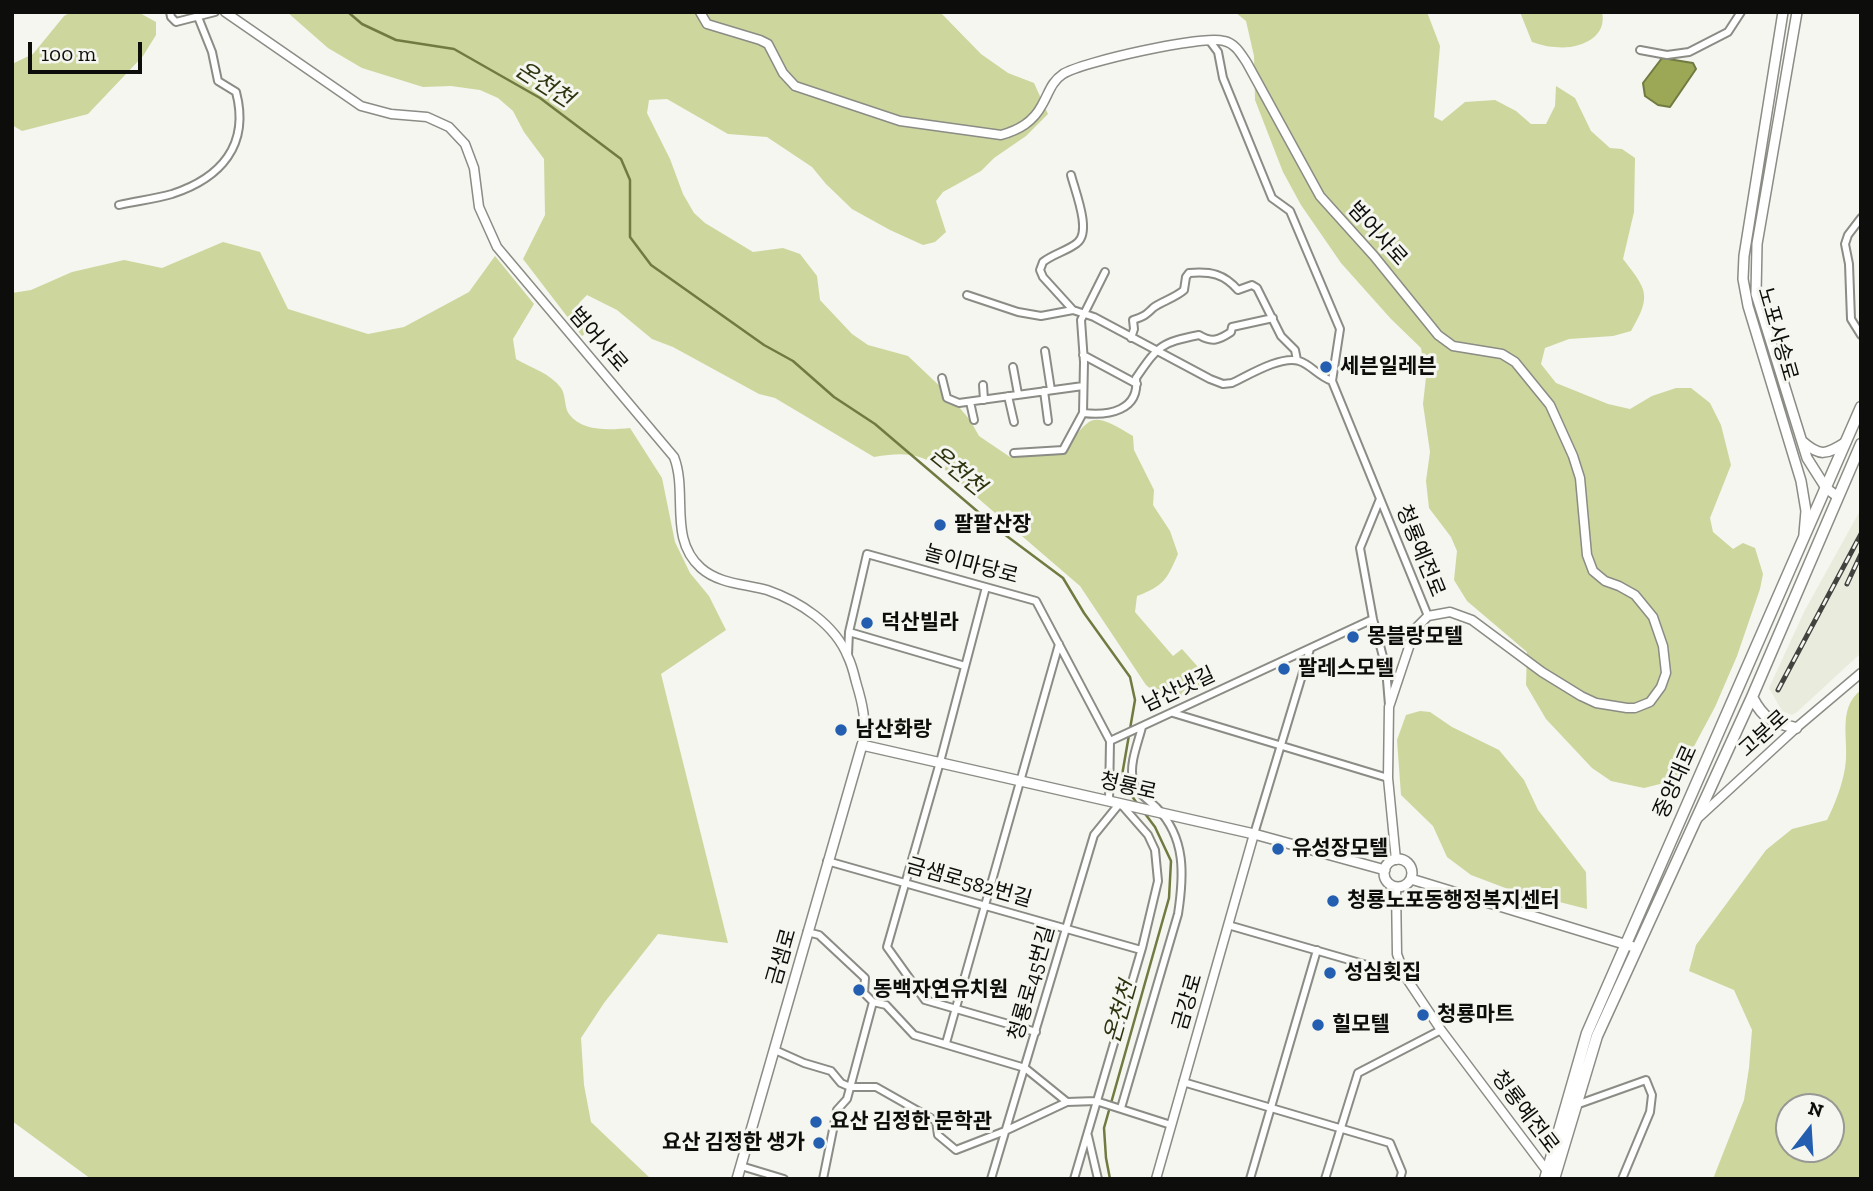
<!DOCTYPE html>
<meta charset="utf-8">
<style>
body{margin:0}
#map{position:relative;width:1873px;height:1191px;overflow:hidden;background:#f4f6ef;font-family:"Zilla Slab",serif}
canvas{display:block}
.frame{position:absolute;inset:0;border:14px solid #0d0d0b;pointer-events:none}
.north{position:absolute;left:1775px;top:1093px;width:70px;height:70px;box-sizing:border-box;background:#f4f6ef;border:2px solid #989994;border-radius:50%;rotate:17deg;font-size:19px;font-weight:700;line-height:28px;text-align:center;color:#0d0d0b}
.north::after{content:'';display:block;margin:auto;width:24px;height:32px;background:#235eb0;clip-path:polygon(50% 0,100% 100%,50% 72%,0 100%)}
.scale{position:absolute;left:28px;top:42px;width:114px;height:32px;box-sizing:border-box;border:4px solid #0d0d0b;border-top:0;padding-left:9px;font-size:21px;line-height:24px;white-space:nowrap;color:#0d0d0b;-webkit-text-stroke:5px #f4f6ef;paint-order:stroke}
</style>
<div id="map">
<canvas width="1873" height="1191"></canvas>
<div class="frame"></div>
<div class="north">N</div>
<div class="scale">100 m</div>
</div>
<script>
const ctx = document.querySelector('canvas').getContext('2d');
ctx.lineJoin = 'round';
function paint(path, color) { ctx.fillStyle = color; ctx.fill(path, 'evenodd'); }
function stroke(path, color, width, dash) { ctx.strokeStyle = color; ctx.lineWidth = width; ctx.lineCap = dash ? 'butt' : 'round'; ctx.setLineDash(dash || []); ctx.stroke(path); }
function drawText(font, color, halo, rows, align = 'center') {
  ctx.font = font + ' "Zilla Slab","Noto Sans KR",serif'; ctx.lineWidth = 6; ctx.setLineDash([]); ctx.textBaseline = 'middle'; ctx.strokeStyle = halo; ctx.fillStyle = color; for (const [text, x, y, turn = 0] of rows) {
    ctx.save(); ctx.translate(x, y); ctx.rotate((+turn || 0) * Math.PI / 180); ctx.textAlign = isNaN(turn) ? turn : align; if (halo) ctx.strokeText(text, 0, 0); ctx.fillText(text, 0, 0); ctx.restore();
  }
}
paint(new Path2D(`
 M1861 509V653L1797 712 1792 715 1782 711 1769 688 1805 610Z`), '#e9ebdd');
paint(new Path2D(`
 M71 12H138L156 22V35L143 56 88 114 22 131 12 125V64L33 54 64 16Z
 M287 12H940L981 54 1008 73 1034 83 1048 114 1026 136 994 158 981 171 943 192 936 201 946 232 935 242 923 245 890 230 852 209 826 184 812 167 767 137 728 134 667 99 649 100 647 113 670 159 683 194 694 213 705 223 753 252 783 248 800 254 817 276 820 300 852 334 868 345 908 356 947 393 970 420 979 436 1010 457 1060 454C1092 419 1086 407 1133 436L1134 450 1154 490 1153 505 1170 531 1178 554C1167 579 1164 586 1137 596L1135 612 1173 656 1182 649 1198 667 1205 684C1188 701 1164 700 1146 685L1080 586 944 469C917 453 905 452 874 457L775 398 759 394 673 347 652 339 617 310 587 295 579 303 587 324 586 333 582 336 523 259 545 215 544 159 524 132 513 111 498 98 480 90 451 86 423 87 362 68 328 48Z
 M1235 12H1427L1440 46 1434 117 1442 121 1465 102 1495 100 1516 111 1531 124H1546L1555 106 1556 86 1575 98 1591 131 1610 148 1622 149 1635 158 1634 212 1623 259C1647 290 1652 295 1631 331L1613 336 1569 339 1545 348 1541 364 1556 383 1608 404 1630 409 1652 396 1676 388H1691L1710 403 1721 425 1731 465 1710 518 1713 532 1733 549 1743 543 1755 548 1763 574 1760 589 1737 656 1715 707 1676 780 1644 788 1611 781 1592 768 1546 719 1526 685 1527 652 1467 601 1454 580 1457 551 1451 537 1429 508 1426 481 1430 452 1423 404 1426 377 1421 348 1391 319 1341 263 1301 205 1283 172 1255 100 1254 56 1246 21Z
 M1520 12H1602C1608 39 1577 50 1555 47 1547 47 1539 44 1532 42Z
 M223 242 260 252 288 309 368 334 404 327 469 292 495 256 534 304 513 339 516 359C531 368 550 373 561 388 566 395 564 407 569 414 582 432 610 430 630 428L662 478 675 542 690 573 709 596 726 630 661 674 728 943 658 934 604 1003 581 1038 584 1085 591 1122 651 1179H91L12 1121V293L31 290 72 272 124 260 162 268Z
 M1861 690V1179H1713L1744 1100 1749 1068 1752 1030 1734 990 1689 971 1696 945 1766 850 1792 829 1827 820C1835 804 1842 786 1845 768 1850 742 1836 709 1861 690ZM1831 1107V1149H1789V1107Z
 M1420 711 1430 712 1452 727 1499 750 1524 780 1538 810 1586 872 1587 909 1508 889 1471 875 1447 857 1433 826 1401 795 1397 740 1406 715Z`), '#cdd69d');
const water = new Path2D(`
 M1662 58 1693 63 1696 69 1670 107 1658 105 1645 96 1643 83Z`);
paint(water, '#9ca856');
stroke(water, '#717a40', 2);
stroke(new Path2D(`
 M348 12 362 24 396 40 454 49 540 98 621 159 630 180V237L651 265 764 345 793 361 834 397 875 424 1004 534 1063 578 1084 613 1130 677 1135 700 1130 729
 M1129 735 1121 781 1139 806
 M1110 1179 1106 1158 1104 1128 1169 898 1171 861 1155 827 1143 811`), '#717a40', 2.5);
const minor = new Path2D(`
 M170 12 171 17 176 22 215 12
 M1209 40 1218 52 1223 78 1272 198 1290 211 1340 329 1332 381 1428 616
 M1640 50 1667 55 1689 52 1728 32 1741 12
 M1071 175C1075 191 1092 232 1077 243 1067 251 1053 254 1043 262L1040 270 1043 277 1073 310
 M119 205C136 201 155 199 172 194 221 178 250 145 236 92L218 81 212 52 198 17
 M1861 218 1848 235 1845 244 1849 264 1851 319 1861 335
 M967 295 1018 312 1041 316 1073 310 1094 317 1210 379 1223 384 1232 383C1249 375 1282 355 1299 361 1310 364 1318 376 1332 381
 M1131 338 1134 329 1133 320C1143 317 1146 315 1153 308 1160 302 1175 298 1184 290L1186 277 1189 273C1211 271 1224 274 1238 290L1252 285 1257 288 1281 336 1295 350 1297 360
 M1045 351 1051 390
 M1083 355 1137 384
 M1013 367 1018 394
 M942 378 947 398 959 403 1083 386
 M983 385 984 400
 M1044 391 1048 421
 M1008 396 1014 422
 M970 402 974 420
 M1083 413C1108 416 1140 411 1136 378 1159 345 1160 343 1199 335 1212 343 1219 340 1231 332L1232 327 1273 318
 M1014 453 1063 450 1083 413 1084 362 1081 320 1105 272
 M1380 499 1360 548 1373 619 1386 668 1389 705
 M986 587 940 762 887 947 925 1000 1036 1032
 M849 632 965 666
 M848 655 849 632 867 554 1036 601 1110 741 1109 801
 M1173 713 1388 778
 M1110 741 1373 619
 M1254 834 1310 649
 M827 861 1141 950
 M1228 925 1405 976
 M807 932 819 935 865 978 864 993 873 1002 886 1005 914 1035 1025 1068 1067 1102 1096 1101 1171 1125
 M946 1043 1059 644
 M775 1050 804 1063 831 1071 841 1083 850 1087H876L936 1121 938 1135 956 1150 1005 1131 1067 1102
 M1183 1082 1390 1143 1402 1172 1400 1179
 M1576 1105 1646 1080 1652 1095 1650 1112 1622 1179
 M1121 1108 1178 914C1184 875 1186 838 1157 808 1149 800 1135 792 1133 780 1129 764 1138 743 1142 727
 M1088 1136 1098 1179
 M741 1166 784 1179
 M823 1179 837 1110 847 1099 873 1002
 M991 1179 1094 835 1120 803 1148 835 1155 850 1158 881 1142 948 1074 1179
 M1250 1179 1317 950
 M1325 1179 1358 1073 1441 1030`);
const tertiary = new Path2D(`
 M225 12 361 106 391 114 427 117 449 127 465 144 474 168 479 207 497 247 674 457C688 493 668 539 701 568 719 584 745 584 767 590 799 601 835 624 848 657 852 665 854 674 856 682 863 705 867 722 862 745
 M700 12 707 24 760 40 768 44 783 73 795 86 900 121 1001 135C1019 130 1033 122 1042 105 1049 93 1051 82 1063 74 1082 62 1202 35 1224 41 1235 43 1241 54 1247 63L1320 196 1374 256 1438 335 1453 346 1502 354 1515 362 1550 405 1573 456 1580 478 1587 555 1593 571 1605 581 1619 586 1635 595 1653 617 1663 646 1666 673 1661 687 1650 702 1635 708H1627L1596 703 1581 696 1542 672 1472 620 1450 612 1428 616 1415 629 1389 707 1388 778 1396 860
 M1697 819 1796 728 1861 673
 M1396 887 1397 954 1405 976 1441 1030 1547 1171
 M1156 1179 1254 834`);
const secondary = new Path2D(`
 M1783 12 1744 256 1743 279 1748 306 1801 481 1806 511 1804 534
 M1797 12 1757 244 1756 294 1807 458 1826 488 1838 497
 M1802 441C1820 457 1826 455 1846 442
 M1384 873a14 14 0 1 1 28 0a14 14 0 1 1-28 0Z
 M1411 879 1637 948
 M737 1179 862 745 1254 834 1385 870`);
const primary = new Path2D(`
 M1752 697C1764 720 1772 722 1796 728
 M1545 1179 1587 1033 1861 407
 M1554 1179 1597 1036 1752 697 1861 444`);
stroke(minor, '#8a8c85', 10);
stroke(tertiary, '#8a8c85', 11);
stroke(secondary, '#8a8c85', 12);
stroke(primary, '#8a8c85', 13);
stroke(minor, '#fff', 6);
stroke(tertiary, '#fff', 8);
stroke(secondary, '#fff', 9);
stroke(primary, '#fff', 10);
const rail = new Path2D(`
 M1847 584 1861 554
 M1778 690 1861 534`);
stroke(rail, '#42433f', 5);
stroke(rail, '#f4f6ef', 2.5, [8]);
for (const [x, y, r, color] of [
 [1326,367,7,"#235eb0"],
 [940,525,7,"#235eb0"],
 [867,623,7,"#235eb0"],
 [1353,637,7,"#235eb0"],
 [1284,669,7,"#235eb0"],
 [841,730,7,"#235eb0"],
 [1278,849,7,"#235eb0"],
 [1333,901,7,"#235eb0"],
 [1330,973,7,"#235eb0"],
 [859,990,7,"#235eb0"],
 [1423,1015,7,"#235eb0"],
 [1318,1025,7,"#235eb0"],
 [816,1122,7,"#235eb0"],
 [819,1143,7,"#235eb0"]
]) { const dot = new Path2D(); dot.arc(x, y, r, 0, 2 * Math.PI); ctx.fillStyle = color; ctx.fill(dot); stroke(dot, '#f4f6ef', 2.5); }
drawText('21px', '#0d0d0b', '#f4f6ef', [
 ["범어사로",1377,234,48],
 ["노포사송로",1777,334,74],
 ["범어사로",598,340,49],
 ["청룡예전로",1420,551,68],
 ["놀이마당로",971,565,15],
 ["남산냇길",1179,690,-25],
 ["고분로",1764,734,-42],
 ["중앙대로",1676,782,-66],
 ["청룡로",1128,787,13],
 ["금샘로582번길",969,883,16],
 ["금샘로",782,957,-74],
 ["청룡로45번길",1032,983,-74],
 ["금강로",1188,1002,-74],
 ["청룡예전로",1525,1112,53]
]);
drawText('bold 21px', '#0d0d0b', '#f4f6ef', [
 ["세븐일레븐",1340,367],
 ["팔팔산장",954,525],
 ["덕산빌라",881,623],
 ["몽블랑모텔",1367,637],
 ["팔레스모텔",1298,669],
 ["남산화랑",855,730],
 ["유성장모텔",1292,849],
 ["청룡노포동행정복지센터",1347,901],
 ["성심횟집",1344,973],
 ["동백자연유치원",873,990],
 ["청룡마트",1437,1015],
 ["힐모텔",1332,1025],
 ["요산 김정한 문학관",830,1122],
 ["요산 김정한 생가",805,1143,"right"]
], 'left');
drawText('italic 23px', '#2f3410', '#f4f6ef', [
 ["온천천",544,85,33],
 ["온천천",957,471,39],
 ["온천천",1121,1012,-74]
]);
</script>
